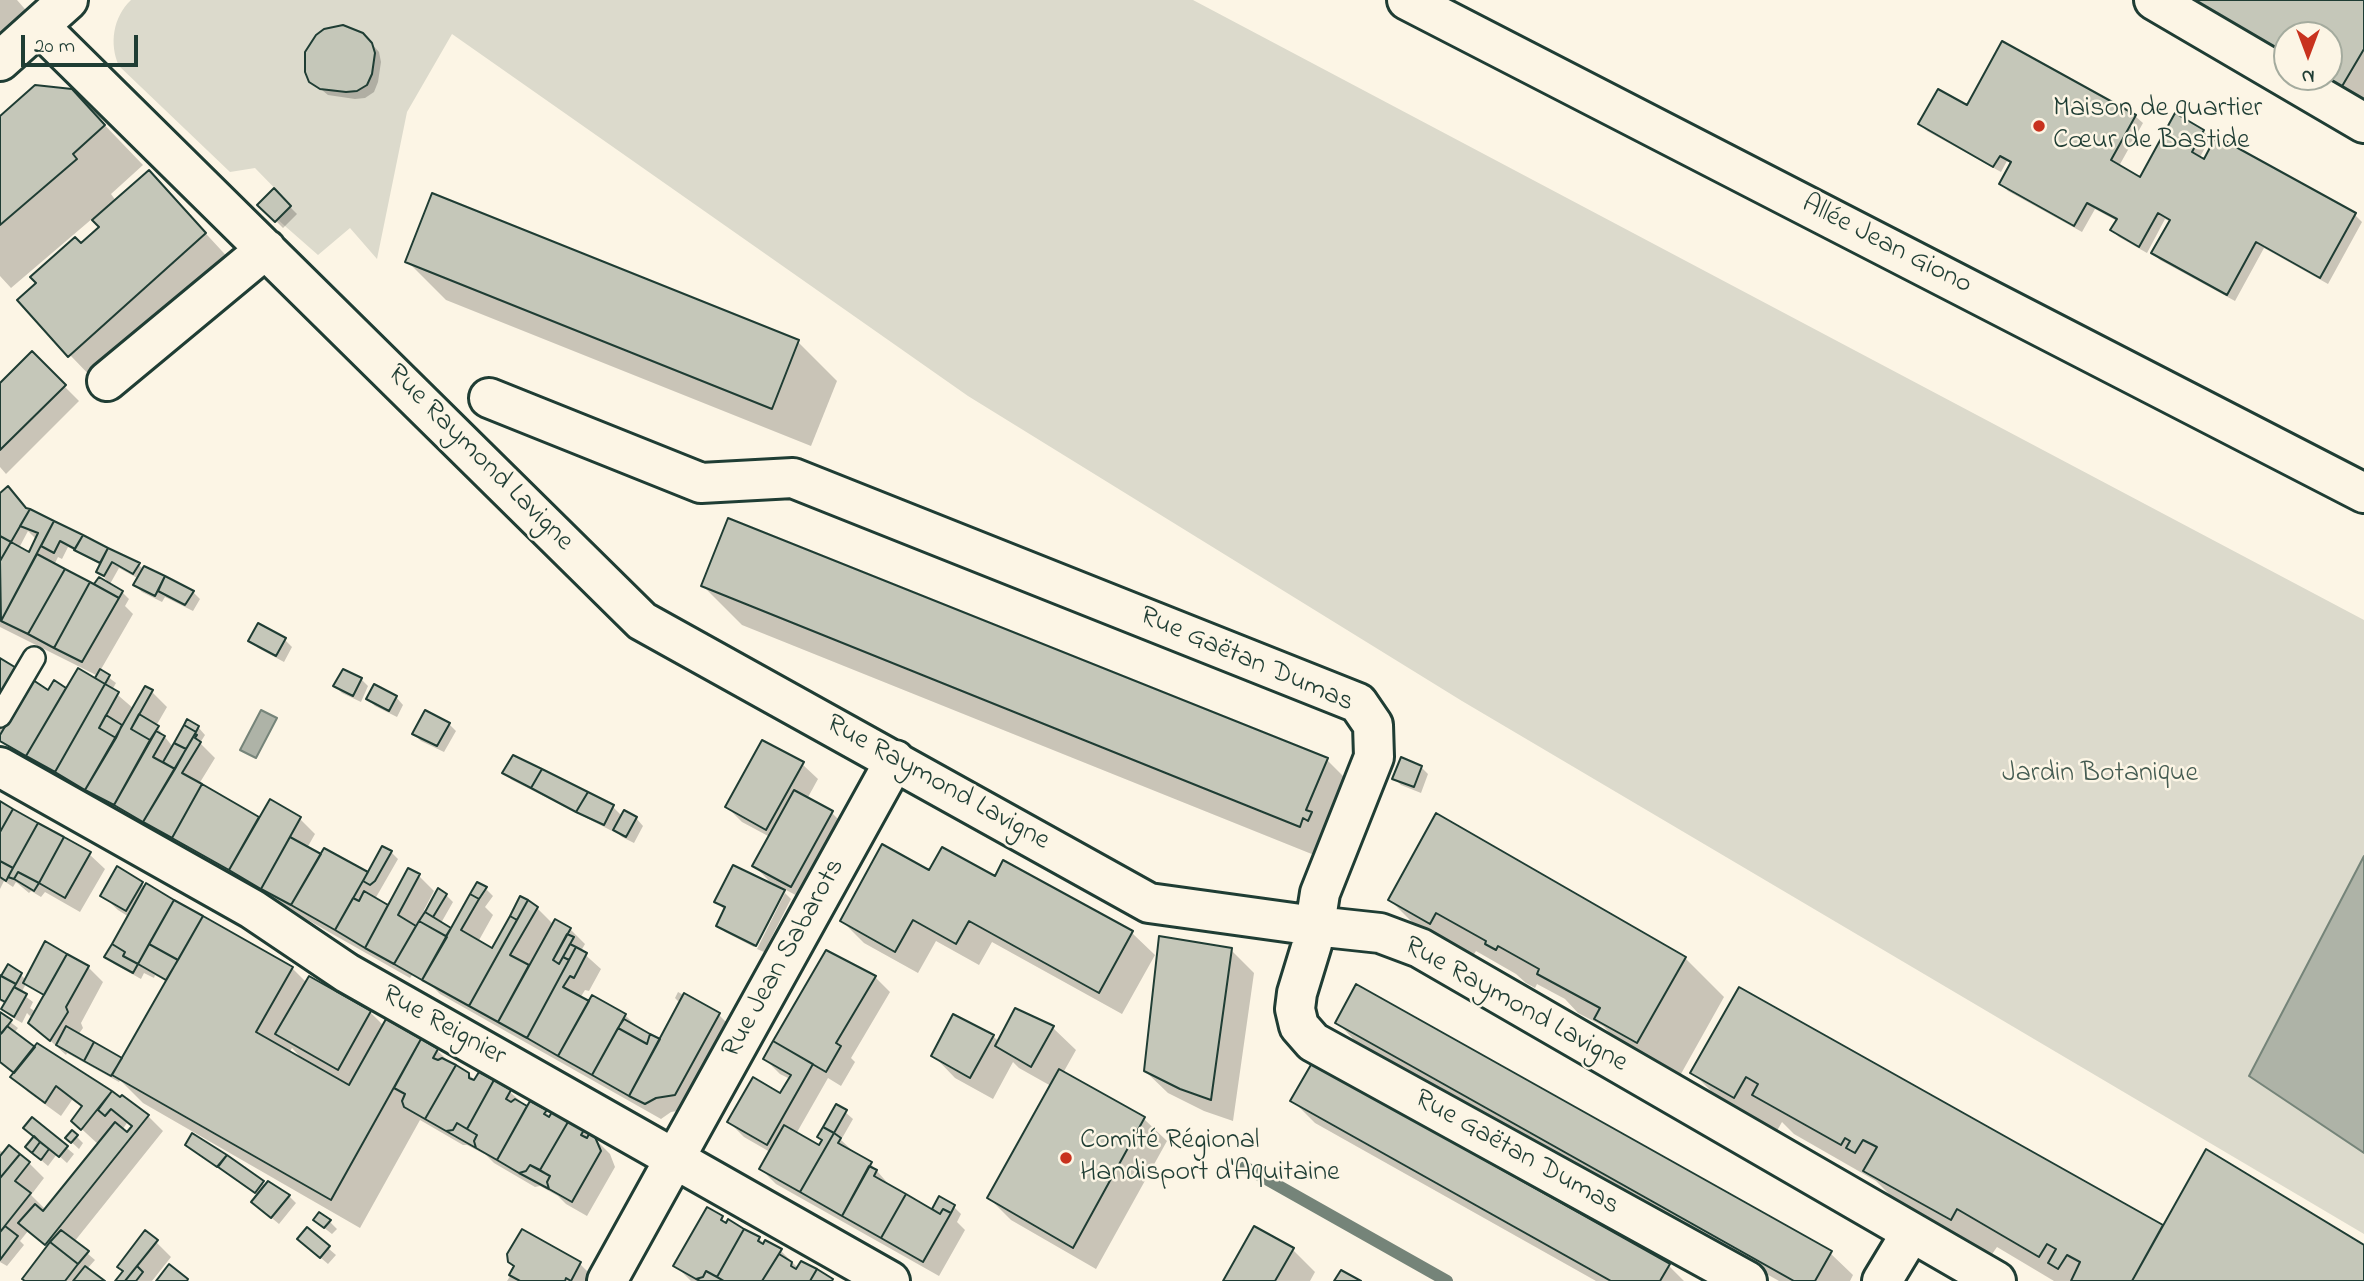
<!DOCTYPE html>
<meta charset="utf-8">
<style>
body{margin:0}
#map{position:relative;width:2364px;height:1281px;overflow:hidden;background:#fcf5e5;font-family:"Indie Flower",sans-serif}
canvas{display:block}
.north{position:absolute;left:2273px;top:21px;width:70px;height:70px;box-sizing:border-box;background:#fcf5e5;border:2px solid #a4ab9e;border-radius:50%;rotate:180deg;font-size:19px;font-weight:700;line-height:28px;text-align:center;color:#1f3d34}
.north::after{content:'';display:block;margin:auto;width:24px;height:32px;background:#c8321e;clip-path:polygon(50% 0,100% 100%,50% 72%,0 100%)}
.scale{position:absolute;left:21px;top:35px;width:117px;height:32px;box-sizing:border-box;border:4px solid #1f3d34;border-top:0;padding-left:9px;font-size:21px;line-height:24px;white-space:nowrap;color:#1f3d34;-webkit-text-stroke:5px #fcf5e5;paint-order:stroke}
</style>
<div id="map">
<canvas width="2364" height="1281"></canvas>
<div class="north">N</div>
<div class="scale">20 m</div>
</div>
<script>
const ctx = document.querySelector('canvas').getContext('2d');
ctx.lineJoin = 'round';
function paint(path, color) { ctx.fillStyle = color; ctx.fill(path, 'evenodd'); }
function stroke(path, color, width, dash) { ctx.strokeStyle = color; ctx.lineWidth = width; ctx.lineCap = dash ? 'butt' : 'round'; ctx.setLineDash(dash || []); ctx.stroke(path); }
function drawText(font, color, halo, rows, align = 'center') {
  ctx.font = font + ' "Indie Flower",sans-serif'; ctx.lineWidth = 5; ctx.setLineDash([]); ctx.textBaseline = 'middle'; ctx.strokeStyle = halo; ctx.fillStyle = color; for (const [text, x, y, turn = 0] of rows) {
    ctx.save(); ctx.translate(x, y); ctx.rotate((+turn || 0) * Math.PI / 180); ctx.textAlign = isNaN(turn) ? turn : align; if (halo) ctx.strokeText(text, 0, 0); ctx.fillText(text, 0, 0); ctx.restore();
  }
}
paint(new Path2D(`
 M131 0H1193L2364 620V1234L1462 701 968 396 452 34 407 112 377 259 350 228 318 255 277 219 291 205 255 168 230 172 119 66C109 44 113 17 131 0Z`), '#dcdacc');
const water = new Path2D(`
 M261 710 277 718 256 758 240 750Z
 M2364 856V1153L2249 1076Z`);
paint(water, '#aeb3a7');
stroke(water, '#758479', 2);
paint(new Path2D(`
 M0 0H17L38 24 0 57Z
 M2364 0V112L2329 77V35H2287Z
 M370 42 379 52 381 62 378 82 374 92 365 98 355 99 328 95 311 81Z
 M71 90 143 165 111 194 116 201 149 172 233 263 98 384 70 355 81 246 101 227 93 218 11 288 0 276V118Z
 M1967 107 2135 116 2143 123 2119 166 2141 179 2203 131 2210 138 2199 159 2204 161 2217 138 2355 215 2362 222 2328 284 2264 248 2235 301 2160 260 2153 253 2171 222 2165 219 2147 253 2119 237 2112 230 2117 221 2095 209 2082 232 2008 191 2001 184 2012 164 2007 161 2001 172 1927 131 1920 124Z
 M274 191 297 214 283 228 260 205Z
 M407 261 798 342 837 381 811 446 446 300Z
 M32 354 79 401 6 474 0 467V386Z
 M0 495 139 565 144 570V568L193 592 200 599 193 611 165 597 162 602 142 592 135 585 139 579 119 568 110 584 98 571 101 565 68 547 62 559 58 557 54 565 102 589 96 584 122 592 129 599 125 606 133 614 100 671 116 683 112 690 134 709 152 692 167 707 156 726 173 747 198 727 205 735 200 743 215 758 199 784 260 819 299 818 315 834 307 848 368 874 391 852 398 859 375 899 389 907 419 876 434 891 424 910 426 912 446 895 453 902 441 923 452 930 486 889 493 896 485 907 493 915 478 942 493 950 537 908 554 925 570 929 585 944 581 951 601 969 589 991 585 990 580 998 590 1003 592 998 625 1015 639 1029 660 1041 680 1003 675 998 678 992 719 1015 734 1030 690 1109 671 1112 661 1119 440 994 432 986 412 975 410 978 15 754 0 740V660L49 693 55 683 67 691 102 683 97 678 98 676 0 627ZM28 531 37 540 30 554 19 548Z
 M703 586 1327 760 1366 799 1339 865 742 625Z
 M250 640H285L292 647 284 662 258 648Z
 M361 679 368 686 361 702 342 693 335 686Z
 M374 687 396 697 403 705 397 717 375 706 368 699Z
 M449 724 456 731 444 752 421 741 414 734Z
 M514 757 613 807 622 816 636 818 643 826 634 843 622 837 613 828 612 831 512 780 504 773Z
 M802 764 818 779 807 799 832 813 847 828 807 901 769 881 754 865 770 837 742 822 727 807Z
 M1421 767 1428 774 1421 793 1401 785 1394 778Z
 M0 803 89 854 105 869 80 912 45 892 41 897 31 891 29 893 16 882 13 887 4 881 0 889Z
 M1004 862 1132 933 1155 955 1122 1014 992 942 979 965 936 941 918 973 864 943 842 921 930 873 995 879Z
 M118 869 146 887 292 968 307 983 370 1012 384 1026 386 1022 437 1050 452 1065 468 1074 476 1081 510 1092 528 1108 546 1112 551 1117 594 1138 610 1154 615 1167 587 1216 566 1204 558 1196 540 1186 535 1187 494 1163 486 1155 467 1145H463L420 1120 360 1228 143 1103 120 1080 119 1082 67 1053 66 1055 30 1022 32 1018 27 1013 22 1023 10 1016 3 1009 6 1004 0 1001V977L20 974 26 980 88 967 103 982 81 1023 83 1028 78 1035 122 1060 167 982 155 975 154 978 144 973 141 979 114 964 107 957 129 917 118 910 102 895ZM26 984 51 1000 36 1012 30 1008 33 1002 21 993ZM292 1048 303 1060 289 1053Z
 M782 892 754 947 725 932 718 925 725 910 716 902Z
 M785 893 791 899 764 952 757 949Z
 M1390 900 1685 958 1724 997 1677 1081 1635 1058 1603 1026 1578 1013 1565 999 1537 984 1535 988 1526 983 1516 974 1476 951 1470 961 1429 939Z
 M1231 950 1254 973 1233 1121 1204 1111 1168 1093 1145 1071Z
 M875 977 890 992 851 1058 855 1062 841 1086 828 1078 796 1134 819 1147 845 1112 853 1119 841 1140 857 1155 870 1163 891 1187 940 1214 934 1208 940 1199 954 1207 961 1214 957 1222 965 1230 939 1276 776 1184 761 1169 770 1152 744 1137 729 1122 781 1095 790 1079 780 1074 765 1059Z
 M1740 989 2164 1228 2364 1247V1281H2054L1997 1247 1990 1257 1905 1210 1876 1181 1794 1134 1782 1122 1774 1136 1732 1112 1693 1073Z
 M1016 1010 1053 1028 1076 1050 1063 1073 1144 1119 1167 1141 1096 1269 1011 1220 989 1198 1051 1086 1019 1068 1013 1062 993 1099 955 1078 933 1055 993 1036 999 1042Z
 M0 1014 18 1028 14 1033 35 1050 38 1046 120 1100 123 1097 148 1116 163 1131 74 1242 95 1260 87 1269 102 1281H27L49 1249 28 1231 20 1241 24 1245 7 1266 0 1262V1151L29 1163 44 1178 31 1195 46 1210 99 1145 73 1121 83 1108 72 1100 61 1116 28 1092 13 1077 15 1074 0 1062V1038L3 1034 0 1031ZM127 1123 133 1128 127 1134 122 1130Z
 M1337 1022 1830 1253 1853 1275 1850 1281H1779L1359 1045Z
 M1292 1100 1669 1266 1684 1281H1596L1315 1123Z
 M32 1119 74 1154 67 1163 57 1154 48 1166 34 1154 35 1137Z
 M72 1132 83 1143 79 1149 67 1138Z
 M193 1136 266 1186 269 1183 289 1196 296 1203 279 1224 261 1209 258 1196 187 1145Z
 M707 1210 728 1223 759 1239 765 1244 781 1251 798 1268 802 1263 833 1281H691L676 1266Z
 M330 1222 337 1229 332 1234 323 1227Z
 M307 1230 336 1255 328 1264 307 1246Z
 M156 1242 171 1257 152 1281H117Z
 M1293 1250 1315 1272 1310 1281H1225Z
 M580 1264 595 1279 594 1281H507L516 1267Z`), '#0003');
stroke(new Path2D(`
 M1245 1167 1447 1281`), '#758479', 12);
const building = new Path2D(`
 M2192 0H2364V49L2341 88 2322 77H2329V35H2287V56Z
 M343 25 363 33 372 43 375 53 372 74 367 85 357 91 346 92 320 89 309 82 305 72V52L316 35 324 29Z
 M2002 41 2136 115 2111 160 2140 177 2175 113 2204 130 2192 152 2204 159 2216 136 2356 213 2320 278 2256 242 2227 295 2151 253 2170 220 2158 213 2139 247 2110 230 2117 219 2087 203 2074 226 1999 184 2011 162 2000 156 1993 167 1918 124 1938 89 1967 105Z
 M35 85 72 89 105 125 73 154 77 159 0 225V116Z
 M149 170 206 233 68 357 17 300 36 283 30 277 75 237 81 243 99 227 92 220Z
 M274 188 291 206 275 222 257 205Z
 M432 193 799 340 772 409 405 262Z
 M32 351 66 385 0 450V383Z
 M8 486 26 508 30 509 11 542 0 536V493Z
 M30 509 54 521 1 621 0 561 11 542 29 552 38 533 20 526Z
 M728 518 1328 758 1306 810 1312 812 1308 821 1303 818 1300 827 701 586Z
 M54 521 83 535 75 549 60 541 54 553 41 546Z
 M83 535 108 548 100 563 74 550Z
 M0 536 11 542 0 561Z
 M108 548 140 563 133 574 112 562 104 576 96 572Z
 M37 554 65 569 28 634 1 621Z
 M144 566 165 576 155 596 133 585Z
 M65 569 90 582 54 648 28 634Z
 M165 576 194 591 185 605 158 591Z
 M99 577 123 591 119 598 94 584Z
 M90 582 119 598 82 662 54 648Z
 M258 623 286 638 276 656 248 641Z
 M0 658 18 669 0 698Z
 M78 668 105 684 55 772 26 756Z
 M100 669 110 675 105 684 95 678Z
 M343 669 362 678 353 696 333 686Z
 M33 680 48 690 54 680 66 688 26 756 0 741V735Z
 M105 684 119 692 99 728 116 738 85 790 55 772Z
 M374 684 397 696 389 711 366 699Z
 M145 686 153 690 131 729 150 740 114 805 85 790Z
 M425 710 450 723 437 746 412 734Z
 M139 714 159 726 150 740 131 729Z
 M106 715 122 725 116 738 99 728Z
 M187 719 199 726 196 732 184 725Z
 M184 725 196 732 186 749 174 743Z
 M156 731 165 736 153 757 175 769 143 822 114 805Z
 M195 734 197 735 195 738 201 742 182 773 202 784 172 838 143 822Z
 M762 740 804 762 766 830 725 807Z
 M174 743 186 749 175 769 163 762Z
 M513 755 542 769 531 788 502 773Z
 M1401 757 1422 766 1414 787 1392 779Z
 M542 769 588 792 576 812 531 788Z
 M202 784 259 817 229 870 172 838Z
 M794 790 833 811 791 887 752 866Z
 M588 792 614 805 604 825 576 812Z
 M270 799 301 817 261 889 229 870Z
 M0 801 13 809 0 832Z
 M13 809 38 823 13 868 0 861V832Z
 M624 810 637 817 626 837 613 830Z
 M1436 813 1686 957 1637 1043 1594 1019 1600 1008 1537 974 1539 969 1498 946 1496 950 1485 944 1486 941 1436 913 1430 924 1388 900Z
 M38 823 64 837 39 883 18 872 14 879 8 877Z
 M64 837 91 852 65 898 39 883Z
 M290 837 321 854 291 905 261 889Z
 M882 844 929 870 942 847 995 876 1003 860 1133 931 1099 993 969 921 956 944 913 920 895 952 840 921Z
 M382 846 392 851 375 881 370 885 363 881Z
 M324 848 368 872 335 930 291 905Z
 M0 861 13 868 6 881 0 877Z
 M733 865 785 890 756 946 716 926 725 907 714 902Z
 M117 866 143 882 126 911 100 896Z
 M408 868 420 874 398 915 416 926 394 964 365 948Z
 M18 872 39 883 34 891 14 879Z
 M477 882 487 887 479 899 470 894Z
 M146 883 174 900 138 964 123 956 125 952 112 944Z
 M438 888 447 894 433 917 425 912Z
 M364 891 388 905 365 948 335 930 353 898 359 901Z
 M470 894 479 899 461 930 492 948 510 916 517 920 469 1006 422 980Z
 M520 896 528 900 517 920 510 916Z
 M174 900 203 916 178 960 149 944Z
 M528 900 538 907 510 955 529 965 498 1022 469 1006Z
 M425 912 451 928 446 936 419 921Z
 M203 916 293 967 256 1032 349 1085 386 1019 421 1039 331 1200 112 1075Z
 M555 919 571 928 553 960 559 964 563 957 569 960 527 1038 498 1022Z
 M419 921 447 937 422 980 394 964Z
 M567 934 574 937 559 964 553 960Z
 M1159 936 1232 948 1211 1100 1180 1089 1144 1071Z
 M45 941 67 954 44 995 23 983Z
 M112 944 125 952 123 956 138 964 133 973 104 957Z
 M149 944 178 960 166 980 138 964Z
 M570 944 576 947 569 960 563 957Z
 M576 947 587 953 574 978 570 976 563 987 589 1001 558 1056 527 1038Z
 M826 950 876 976 836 1043 841 1046 826 1072 773 1041Z
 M67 954 89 966 66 1007 68 1012 50 1041 28 1023Z
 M8 964 22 973 16 984 1 976Z
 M0 975 16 984 5 1002 0 999Z
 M309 976 371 1011 338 1070 275 1034Z
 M1356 984 1832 1251 1815 1281H1794L1335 1023Z
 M14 987 27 994 14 1017 1 1009Z
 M1739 987 2163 1225 2132 1281H2071L2080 1262 2067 1255 2058 1269 2048 1263 2056 1249 2047 1244 2039 1257 1957 1209 1951 1220 1863 1171 1877 1147 1863 1140 1855 1153 1846 1148 1850 1141 1845 1138 1841 1145 1752 1095 1758 1084 1746 1077 1734 1098 1690 1073Z
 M684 993 720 1013 675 1095 656 1098 645 1104 629 1096Z
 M592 995 626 1014 592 1075 558 1056Z
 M1015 1008 1054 1026 1031 1067 995 1046Z
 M0 1012 12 1020 2 1033 0 1032Z
 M953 1014 994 1035 970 1078 931 1056Z
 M624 1019 650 1034 647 1044 618 1028Z
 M7 1026 35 1047 14 1073 0 1062V1035Z
 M66 1026 94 1042 84 1061 56 1045Z
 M618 1028 647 1044 650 1034 660 1039 629 1096 592 1075Z
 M421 1039 438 1049 433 1058 438 1060 442 1058 456 1065 425 1119 404 1107 402 1101 405 1094 394 1088Z
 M773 1041 813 1064 767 1145 727 1122 753 1077 780 1093 791 1075 763 1059Z
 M94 1042 122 1058 111 1076 84 1061Z
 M37 1043 112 1091 81 1130 71 1121 82 1106 56 1086 45 1103 10 1077Z
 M1312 1063 1670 1264 1660 1281H1611L1290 1101Z
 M456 1065 469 1073V1078L474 1080 479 1072 494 1080 467 1129 457 1123 453 1130 446 1131 425 1119Z
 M1059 1069 1145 1117 1073 1248 987 1198Z
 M494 1080 511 1090 506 1099 511 1102 515 1099 527 1106 497 1160 476 1148 474 1141 477 1135 467 1129Z
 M112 1091 120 1097 122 1095 149 1115 45 1245 18 1223 35 1204 43 1211 115 1122 127 1132 132 1126 111 1109 105 1116 98 1110Z
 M530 1101 547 1110 544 1114 549 1117 552 1112 568 1122 540 1170 530 1165 526 1171 519 1173 497 1160Z
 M836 1104 847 1110 834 1133 823 1127Z
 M32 1117 68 1146 59 1157 23 1128Z
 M568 1122 584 1130 581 1135 587 1138 589 1134 595 1137 601 1151 572 1202 549 1189 547 1182 550 1176 540 1170Z
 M457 1123 477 1135 474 1141 476 1148 446 1131 453 1130Z
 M784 1125 819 1145 822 1140 817 1137 823 1127 834 1133 800 1192 759 1169Z
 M72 1130 78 1135 71 1143 65 1138Z
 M192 1133 227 1155 217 1167 185 1145Z
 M834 1133 841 1138 838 1143 872 1162 842 1216 800 1192Z
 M34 1136 40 1142 32 1153 25 1147Z
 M40 1142 49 1149 41 1160 32 1153Z
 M9 1145 20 1154 0 1178V1156Z
 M2206 1149 2364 1245V1281H2132Z
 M20 1154 30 1162 15 1181 31 1193 0 1232V1178Z
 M227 1155 264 1181 255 1193 218 1167Z
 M530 1165 550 1176 547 1182 549 1189 519 1173 526 1171Z
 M869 1166 877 1170 874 1176 906 1194 881 1238 842 1216Z
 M268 1181 290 1195 271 1218 251 1202Z
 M906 1194 940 1214 943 1209 951 1213 923 1262 881 1238Z
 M939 1196 955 1205 951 1213 943 1209 940 1214 932 1209Z
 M707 1207 723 1216 721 1220 726 1223 728 1219 744 1229 717 1277 706 1271 703 1277 696 1279 673 1266Z
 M319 1212 331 1220 324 1228 313 1220Z
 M5 1226 18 1236 0 1260V1232Z
 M1254 1226 1294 1248 1275 1281H1223Z
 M307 1227 330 1246 320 1258 297 1239Z
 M522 1229 581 1262 571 1281 566 1278 565 1281H520L509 1275 514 1266 508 1262 507 1254Z
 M744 1229 760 1237 758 1241 763 1244 765 1240 782 1249 762 1281H724L717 1277Z
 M61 1230 89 1251 78 1264 50 1242Z
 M145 1230 158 1240 125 1281H115L123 1271 117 1267Z
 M50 1242 78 1264 65 1281H25L22 1279Z
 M779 1254 792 1262 791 1266 796 1269 801 1261 817 1269 810 1281H762Z
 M169 1264 188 1279 187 1281H156Z
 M85 1266 105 1281H73Z
 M137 1266 143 1272 136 1281H125Z
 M817 1269 833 1279 832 1281H810Z
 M1341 1270 1361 1281H1334Z
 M706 1271 717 1277 724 1281H700L696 1279 703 1277Z`);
paint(building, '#c5c7b9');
stroke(building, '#1f3d34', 2);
const service = new Path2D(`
 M0 716 34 658`);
const minor = new Path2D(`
 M1407 0 2364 493
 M2154 0 2364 123
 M39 26 642 621 1149 903 1315 926 1380 933 1420 948 1996 1281
 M0 61 68 0
 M107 381 266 249
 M489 398 701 483 793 478 1358 703 1373 725 1374 757 1320 893 1312 944 1297 993 1295 1009 1299 1026 1313 1042 1747 1281
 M0 767 252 909 347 973 890 1281
 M607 1281 895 760
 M1882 1281 1911 1233`);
stroke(service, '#1f3d34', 26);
stroke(minor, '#1f3d34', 44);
stroke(service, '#fcf5e5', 21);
stroke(minor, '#fcf5e5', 38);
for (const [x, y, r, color] of [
 [2039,126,7,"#c8321e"],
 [1066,1158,7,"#c8321e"]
]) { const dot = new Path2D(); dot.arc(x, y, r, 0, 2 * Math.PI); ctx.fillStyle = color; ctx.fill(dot); stroke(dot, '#fcf5e5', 2.5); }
drawText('28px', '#1f3d34', '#fcf5e5', [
 ["Maison de quartier",2053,110],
 ["Cœur de Bastide",2053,142],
 ["Comité Régional",1080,1142],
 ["Handisport d'Aquitaine",1080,1174]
], 'left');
drawText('28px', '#1f3d34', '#fcf5e5', [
 ["Allée Jean Giono",1886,246,27],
 ["Rue Raymond Lavigne",479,459,45],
 ["Rue Gaëtan Dumas",1246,661,23],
 ["Rue Raymond Lavigne",937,784,29],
 ["Rue Jean Sabarots",785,959,-61],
 ["Rue Raymond Lavigne",1515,1006,29],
 ["Rue Reignier",443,1027,29],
 ["Rue Gaëtan Dumas",1516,1154,29]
]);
drawText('28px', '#455c52', '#fcf5e5', [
 ["Jardin Botanique",2100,775]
]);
</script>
